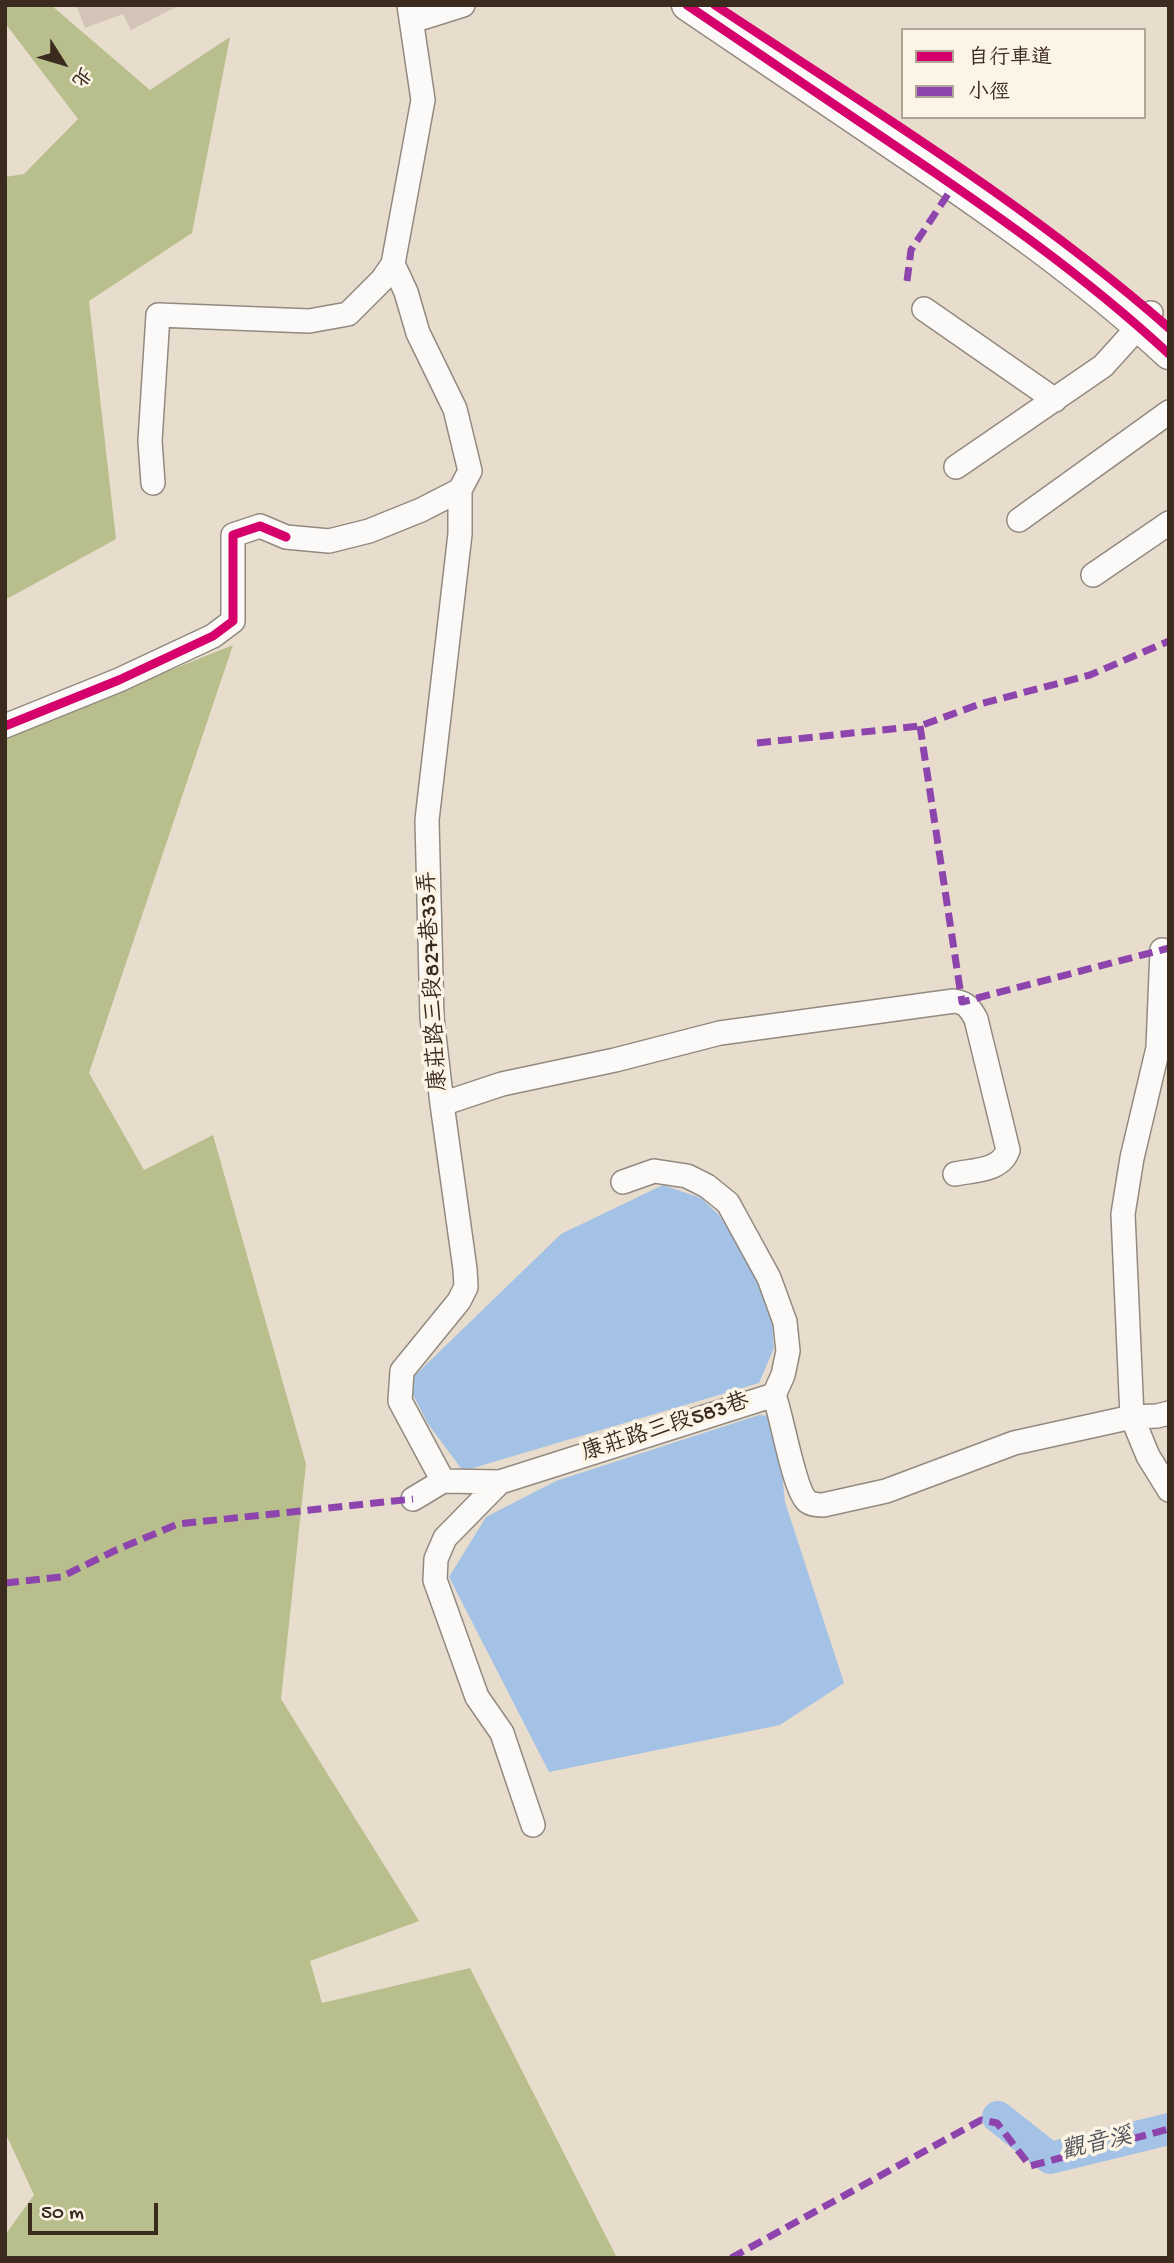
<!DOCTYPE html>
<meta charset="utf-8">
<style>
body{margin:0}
#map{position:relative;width:1174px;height:2263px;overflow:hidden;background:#e8ddcd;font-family:"Gochi Hand","LXGW WenKai TC",sans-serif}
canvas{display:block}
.frame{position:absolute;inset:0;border:7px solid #3b2a1e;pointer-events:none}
.legend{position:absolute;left:901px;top:28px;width:245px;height:91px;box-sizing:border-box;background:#fcf5e5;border:2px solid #afa495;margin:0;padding:9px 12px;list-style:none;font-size:21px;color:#3b2a1e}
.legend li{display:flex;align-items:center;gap:14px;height:35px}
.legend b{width:35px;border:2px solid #afa495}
.north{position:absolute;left:28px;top:28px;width:70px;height:70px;-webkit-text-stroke:5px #fcf5e5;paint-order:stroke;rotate:127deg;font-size:19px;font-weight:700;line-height:28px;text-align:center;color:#3b2a1e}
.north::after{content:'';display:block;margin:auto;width:24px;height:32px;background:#3b2a1e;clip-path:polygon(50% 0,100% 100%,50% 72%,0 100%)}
.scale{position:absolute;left:28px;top:2203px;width:130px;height:32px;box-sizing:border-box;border:4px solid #3b2a1e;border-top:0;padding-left:9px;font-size:21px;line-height:24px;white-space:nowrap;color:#3b2a1e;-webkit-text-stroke:5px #fcf5e5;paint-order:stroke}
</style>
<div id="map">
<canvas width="1174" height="2263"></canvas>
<div class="frame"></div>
<ul class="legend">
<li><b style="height:9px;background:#d6006c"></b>自行車道</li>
<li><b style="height:9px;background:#8e44ad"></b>小徑</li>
</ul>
<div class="north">北</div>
<div class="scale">50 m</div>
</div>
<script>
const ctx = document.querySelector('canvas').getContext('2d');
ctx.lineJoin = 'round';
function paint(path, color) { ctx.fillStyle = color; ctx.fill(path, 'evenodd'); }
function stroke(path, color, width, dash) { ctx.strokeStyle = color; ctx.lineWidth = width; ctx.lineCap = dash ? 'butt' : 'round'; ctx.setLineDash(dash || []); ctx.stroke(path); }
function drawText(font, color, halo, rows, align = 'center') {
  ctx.font = font + ' "Gochi Hand","LXGW WenKai TC",sans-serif'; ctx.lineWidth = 7; ctx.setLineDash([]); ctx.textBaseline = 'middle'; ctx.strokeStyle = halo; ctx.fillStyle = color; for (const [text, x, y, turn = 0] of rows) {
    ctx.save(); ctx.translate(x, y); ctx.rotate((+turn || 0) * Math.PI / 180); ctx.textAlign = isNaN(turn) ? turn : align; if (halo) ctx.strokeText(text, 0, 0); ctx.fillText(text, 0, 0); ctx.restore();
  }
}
paint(new Path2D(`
 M5 5H51L150 90 230 37 192 233 89 301 116 539 5 600V177L24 174 78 119 5 23Z
 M233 645 89 1073 144 1170 213 1135 306 1464 281 1699 419 1921 310 1961 322 2003 470 1968 617 2258H5V2235L34 2195 5 2132V737Z`), '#b8bf8d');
paint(new Path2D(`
 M663 1185 701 1198 719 1215 770 1295 774 1348 759 1383 463 1471 428 1424 407 1383 561 1234Z
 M759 1415 776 1417 785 1502 844 1683 780 1725 549 1772 449 1577 486 1517 556 1481Z`), '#a3c2e6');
stroke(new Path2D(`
 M998 2117 1050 2158 1169 2129`), '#a3c2e6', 32);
paint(new Path2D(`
 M76 5H180L131 30 123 14 85 28Z`), '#d2c4b6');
const minor = new Path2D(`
 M409 5 423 100 393 264 406 292 418 333 455 409 470 471 460 490V534L427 820 432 1018 442 1104 465 1269 466 1287 459 1301 402 1371 400 1401 443 1481
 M412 21 463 5
 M924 309 1055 400
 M956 467 1103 366 1151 313
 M153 483 150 441 158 315 309 321 348 314 382 280 393 264
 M1019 520 1169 412
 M1093 575 1169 523
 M5 726 119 680 213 636 233 621V535L260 526 286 537 329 541 369 531 421 510 460 490
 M1162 950 1158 1048 1132 1158 1123 1214 1132 1417 1148 1456 1169 1490
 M442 1104 502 1084 615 1060 720 1033 954 1001C967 1003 970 1008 976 1019L1008 1150C1001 1171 974 1170 955 1174
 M623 1182 654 1171 687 1176 707 1186 728 1203 769 1278 785 1322 788 1351 783 1375 774 1395
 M774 1395C782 1416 794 1490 807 1501 812 1505 818 1505 823 1505L886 1491 1014 1443 1132 1417 1157 1416 1169 1413
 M413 1499 443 1481 500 1482
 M533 1825 502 1733 477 1697 435 1580 436 1559 445 1538 500 1482 774 1395`);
const major = new Path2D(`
 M687 5C756 52 825 98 894 145 989 209 1084 275 1169 354`);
stroke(minor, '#928a80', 26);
stroke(major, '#928a80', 33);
stroke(minor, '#fcfaf8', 23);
stroke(major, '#fcfaf8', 30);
stroke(new Path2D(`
 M907 281 911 250 954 185
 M920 726 962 1002 1169 948
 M757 743 920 726 980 704 1090 675 1169 641
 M5 1583 61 1577 116 1550 178 1524 413 1499
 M731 2258 981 2120 997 2123 1030 2166 1169 2129`), '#8e44ad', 7, [14, 7]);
stroke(new Path2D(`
 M687 5C756 52 825 98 894 145 989 209 1084 275 1169 354
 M715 5C870 108 1029 205 1169 328
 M5 726 119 680 213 636 233 621V535L260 526 286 537`), '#d6006c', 9);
drawText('23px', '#3b2a1e', '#fcf5e5', [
 ["康莊路三段827巷33弄",435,981,-93],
 ["康莊路三段583巷",666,1429,-18]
]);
drawText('italic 24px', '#52545d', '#fcf5e5', [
 ["觀音溪",1097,2146,-13]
]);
</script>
